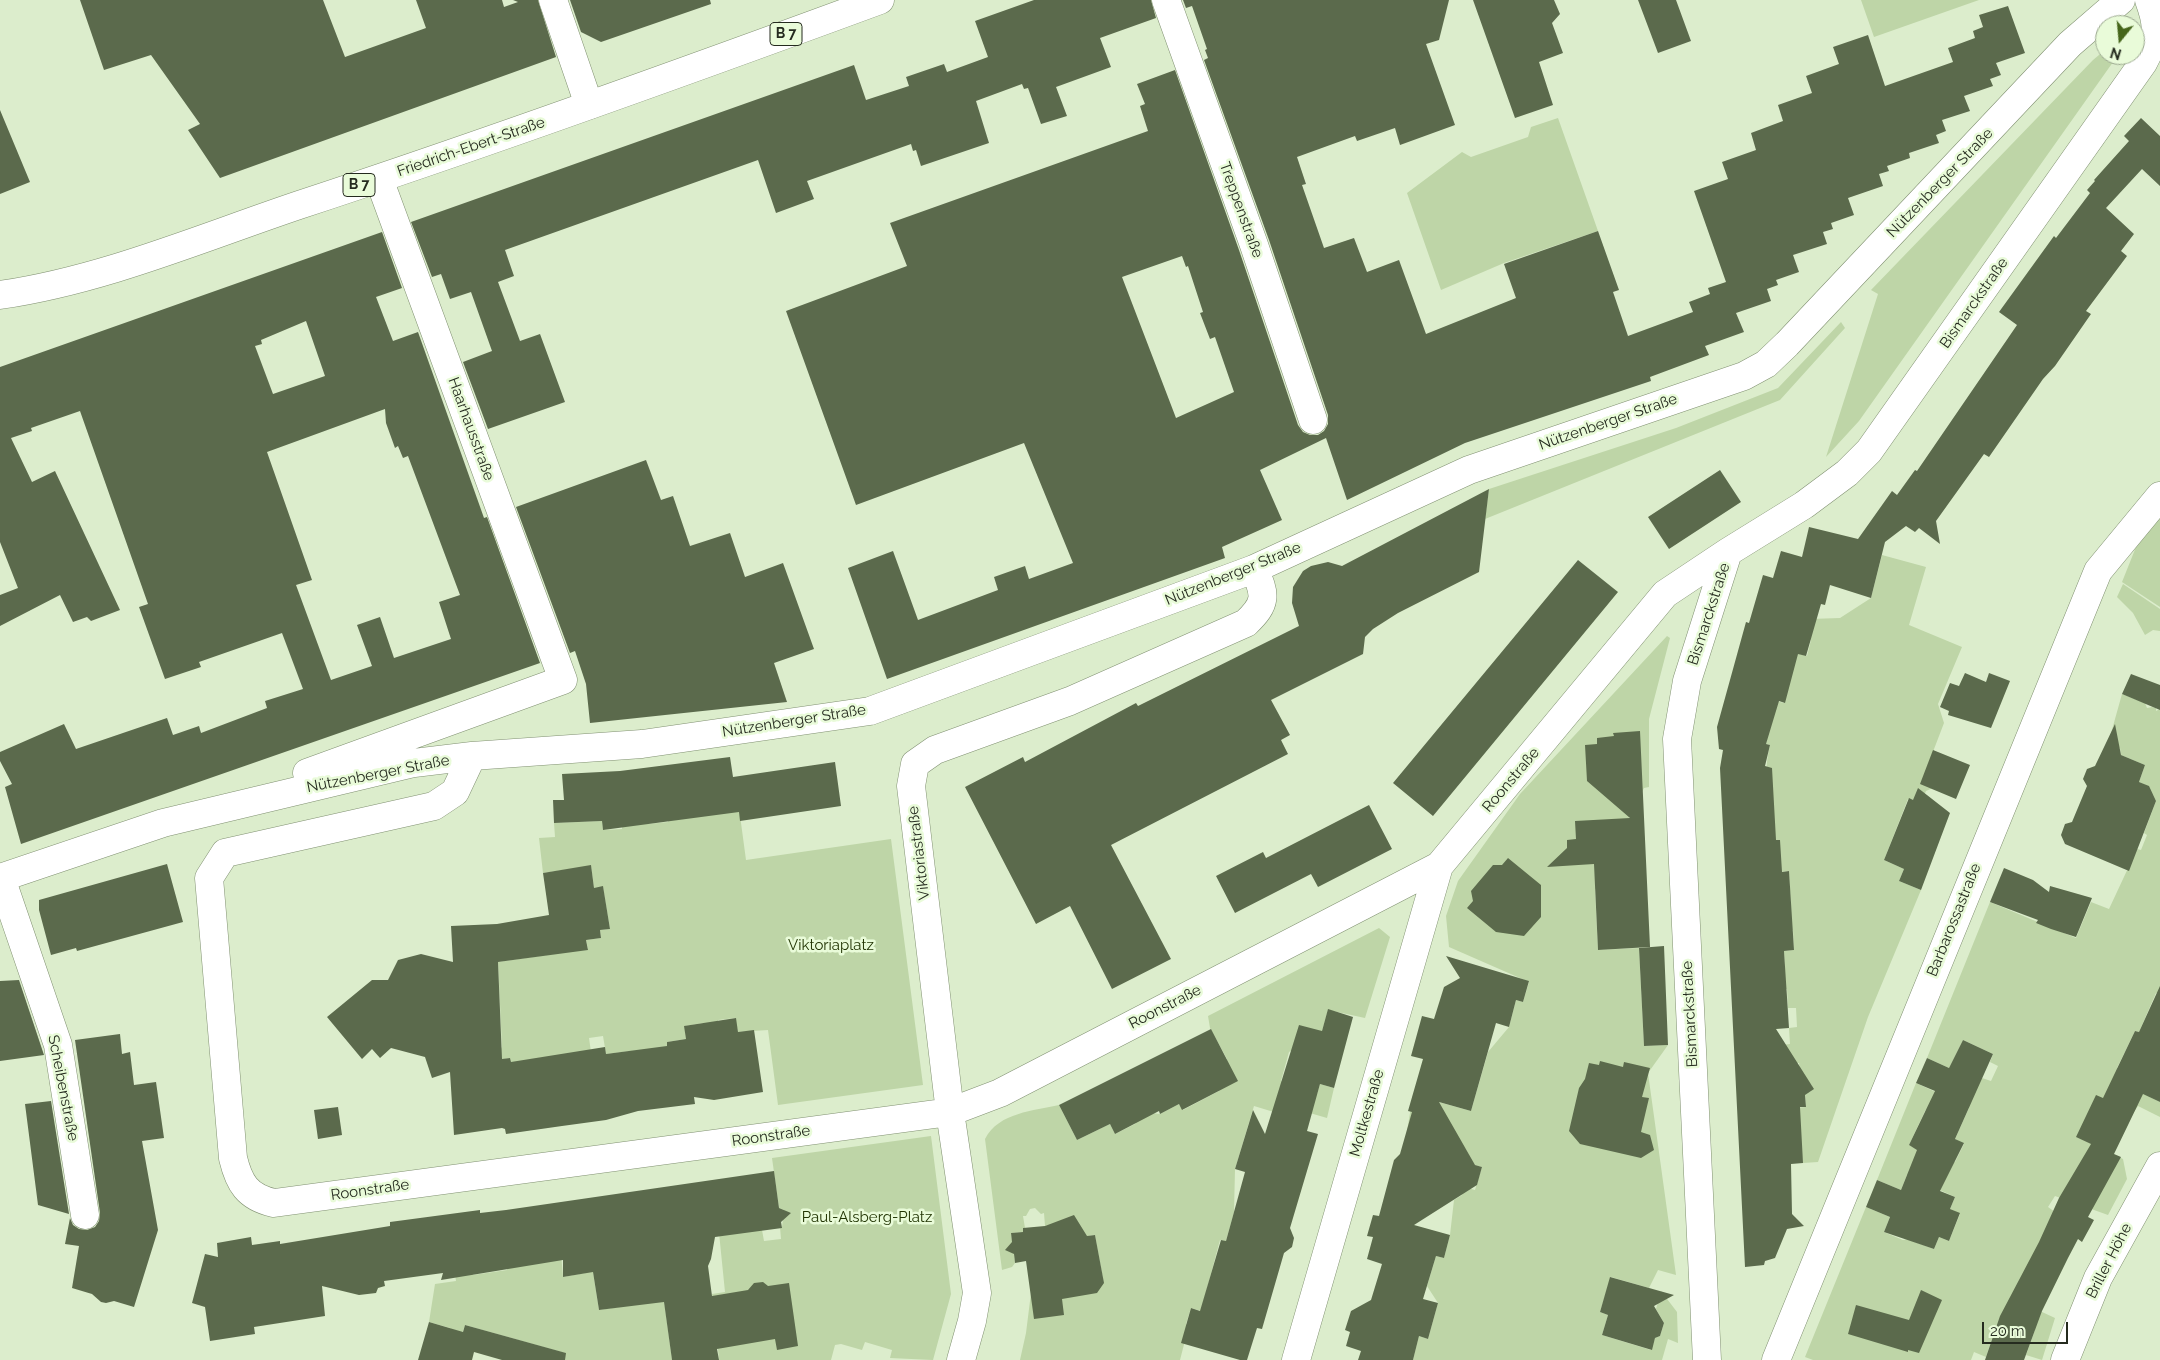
<!DOCTYPE html>
<meta charset="utf-8">
<style>
body{margin:0}
#map{position:relative;width:2160px;height:1360px;overflow:hidden;background:#dcedcc;font-family:Raleway,sans-serif}
canvas{display:block}
.north{position:absolute;left:2095px;top:15px;width:50px;height:50px;box-sizing:border-box;background:#e9fbd9;border:1px solid #9ba88f;border-radius:50%;rotate:197deg;font-size:14px;font-weight:700;line-height:20px;text-align:center;color:#252b1f}
.north::after{content:'';display:block;margin:auto;width:18px;height:22px;background:#46661b;clip-path:polygon(50% 0,100% 100%,50% 72%,0 100%)}
.scale{position:absolute;left:1982px;top:1322px;width:86px;height:22px;box-sizing:border-box;border:2px solid #252b1f;border-top:0;padding-left:6px;font-size:15px;line-height:18px;white-space:nowrap;color:#252b1f;-webkit-text-stroke:4px #e9fbd9;paint-order:stroke}
</style>
<div id="map">
<canvas width="2160" height="1360"></canvas>
<div class="north">N</div>
<div class="scale">20 m</div>
</div>
<script>
const ctx = document.querySelector('canvas').getContext('2d');
ctx.lineJoin = 'round';
function paint(path, color) { ctx.fillStyle = color; ctx.fill(path, 'evenodd'); }
function stroke(path, color, width, dash) { ctx.strokeStyle = color; ctx.lineWidth = width; ctx.lineCap = dash ? 'butt' : 'round'; ctx.setLineDash(dash || []); ctx.stroke(path); }
function drawText(font, color, halo, rows, align = 'center') {
  ctx.font = font + ' Raleway,sans-serif'; ctx.lineWidth = 5; ctx.setLineDash([]); ctx.textBaseline = 'middle'; ctx.strokeStyle = halo; ctx.fillStyle = color; for (const [text, x, y, turn = 0] of rows) {
    ctx.save(); ctx.translate(x, y); ctx.rotate((+turn || 0) * Math.PI / 180); ctx.textAlign = isNaN(turn) ? turn : align; if (halo) ctx.strokeText(text, 0, 0); ctx.fillText(text, 0, 0); ctx.restore();
  }
}
paint(new Path2D(`
 M1861 0H1979L1874 37Z
 M2105 50V55H2118L1859 421 1826 457 1878 294 1871 290 2093 60Z
 M1558 118 1598 231 1504 263 1441 290 1407 193 1462 152 1471 157 1528 137 1531 127Z
 M1841 322 1845 328 1780 400 1485 519 1489 489 1676 428 1778 388Z
 M2160 513V607L2122 582 2140 537Z
 M1882 555 1926 567 1909 625 1962 647 1938 704 1944 723 1926 770 1935 787 1926 791 1921 803 1908 799 1884 860 1904 869 1899 881 1921 890 1868 1017 1818 1162 1803 1163 1795 1108 1806 1107 1805 1093 1811 1091 1812 1086 1809 1082 1801 1081 1799 1063H1783L1782 1045 1790 1044 1789 1028 1797 1027 1796 1008H1788L1787 989H1779L1785 969 1784 951 1794 950 1793 930H1783L1791 910 1789 871 1780 872C1771 832 1760 785 1770 745L1766 744 1773 700 1784 703 1785 650 1807 656 1811 640 1807 639 1810 619 1840 618 1871 598Z
 M2123 584 2160 609V631L2153 630 2145 635 2133 613 2117 597Z
 M1667 636 1670 638 1649 719V787L1644 788 1629 818 1631 859 1647 886 1595 889 1598 950 1639 948 1644 1046 1668 1045 1648 1073 1676 1275 1658 1270 1649 1288 1611 1277 1600 1312 1608 1315 1602 1335 1651 1350 1655 1338 1660 1336 1664 1323 1656 1309 1661 1291 1677 1312 1678 1343 1668 1339 1662 1360H1413L1419 1336 1428 1339 1438 1303 1427 1286 1436 1256 1444 1258 1450 1235 1454 1200 1462 1195 1464 1187 1475 1190 1482 1167 1467 1163 1469 1155 1465 1148 1407 1131 1413 1095 1471 1111 1488 1052 1509 1027 1516 1000 1523 1002 1529 982 1449 947 1446 916 1458 881 1520 794Z
 M2122 694 2145 703 2147 708 2152 707 2156 708V711L2160 709V994L2156 993 2139 1032 2135 1031 2117 1068 2154 1088 2150 1097 2160 1102V1117L2138 1106 2134 1112 2077 1137 2123 1159 2127 1179 2108 1215 2055 1196 2048 1207 2055 1212 2027 1305 2055 1318 2042 1360 2026 1355 2035 1330H1995L1986 1357 1974 1352 1971 1360H1813L1805 1357 1866 1207 1890 1217 1884 1232 1903 1240 1915 1238V1242L1934 1249 1939 1237 1949 1241 1960 1214 1950 1209 1955 1197 1907 1175 1901 1190 1877 1180 1916 1083 1940 1094 1982 1078 1991 1081 1998 1066 1990 1062 1993 1054 1963 1040 1949 1068 1927 1058 1990 902 2076 938 2091 902 2109 909 2137 849 2141 850 2147 835 2144 833 2156 801 2153 795 2146 791 2148 786 2139 782 2145 765 2121 755 2120 748 2108 744ZM1939 1094 1969 1108 1955 1139 1964 1144 1955 1162 1937 1154 1935 1158 1909 1145 1925 1111Z
 M739 808 746 860 891 839 923 1085 778 1105 768 1030 738 1032 735 1018 718 1020 719 1032 705 1035 703 1023 685 1026 686 1039 667 1042 668 1051H630L606 1054 603 1036 589 1038 591 1052 539 1058 512 1070 510 1058 493 1061 502 1047 498 962 588 949 586 940 601 938 600 930 610 929 603 887 594 888 591 866 543 873 539 838 555 837 554 823 602 821 603 830 622 829V820L647 817 648 824 668 822 667 815Z
 M1379 928 1390 937 1365 1018 1328 1010 1322 1031 1289 1052 1281 1081 1317 1094 1320 1084 1334 1088 1327 1118 1303 1111 1300 1120 1254 1106 1235 1169 1234 1212 1226 1241 1220 1240 1201 1311 1191 1308 1186 1324 1189 1325 1180 1360H1020L1026 1333 1031 1293 1103 1279 1095 1235 1073 1238 1080 1226 1075 1219 1045 1226 1044 1213 1041 1214 1035 1208 1030 1209 1026 1216H1023L1025 1228 1023 1229V1232L1011 1233 1015 1263 1012 1267 1002 1270 985 1139C999 1112 1034 1111 1059 1105L1077 1140 1110 1124 1115 1134 1135 1124 1143 1112 1160 1114 1179 1104 1183 1110 1219 1091 1227 1059 1210 1028 1208 1016Z
 M931 1136 951 1294 933 1360 890 1358 892 1350 865 1342 862 1350 841 1344 835 1345 831 1360H714L719 1359 712 1294 725 1292 716 1203 762 1230 764 1241 781 1239 780 1227H782L784 1210 779 1208 772 1158Z
 M561 1253 563 1277 585 1273 583 1261 591 1259 599 1310 664 1300 672 1360H563L565 1353 465 1325 461 1337 450 1328 429 1322 435 1284 456 1281 455 1274 473 1271V1275L507 1270 508 1267Z`), '#bed5a7');
paint(new Path2D(`
 M80 0H323L345 57 426 28 416 0H502L504 7 518 2 513 0H538L556 57 220 178 188 130 200 124 151 55 104 70Z
 M570 0H710L711 4 601 42 581 32Z
 M1034 0H1151L1156 18 1100 38 1111 67 1056 87 1067 116 1041 124 1028 88 1024 89 1022 84 976 101 989 143 921 166 916 150 913 151 911 144 807 181 814 199 776 213 758 160 505 250 514 276 498 282 520 341 540 334 565 402 488 429 463 362 492 351 471 292 450 299 441 274 432 277 411 222 854 65 866 100 909 86 906 77 944 64 947 72 988 57 975 21Z
 M1183 0H1449L1439 40 1426 44 1455 125 1400 145 1395 128 1357 141 1355 136 1297 157 1306 184 1302 185 1324 248 1354 238 1367 272 1399 260 1426 334 1516 298 1504 264 1598 231 1619 290 1613 292 1628 336 1693 312 1689 302 1710 294 1708 288 1726 282 1694 191 1728 179 1722 162 1756 150 1751 133 1783 121 1778 105 1812 93 1806 76 1839 64 1833 47 1868 35 1885 86 1953 62 1948 48 1975 38 1973 31 1983 27 1979 15 2008 6 2025 53 1996 63 2001 75 1990 79 1993 86 1964 96 1970 111 1942 120 1946 131 1936 135 1939 143 1909 153 1910 158 1887 166 1889 171 1879 174 1883 186 1848 198 1854 215 1831 223 1833 229 1823 232 1827 244 1793 255 1799 272 1776 280 1778 285 1767 289 1771 301 1736 313 1744 332 1705 346 1709 355 1650 377 1651 381 1465 443 1347 500 1326 438 1260 470 1282 520 1222 547 1225 558 887 679 848 568 893 551 918 620 998 590 994 577 1025 566 1029 579 1073 563 1024 443 856 505 786 311 907 266 890 223 1148 131 1140 106 1145 104 1137 84 1175 70 1239 250 1298 425 1303 432 1310 435H1318L1324 431 1328 424V415L1269 240 1204 60 1208 58 1205 50 1207 49 1192 6 1186 8ZM1182 256 1186 267 1188 266 1203 312 1200 313 1210 339 1215 337 1234 392 1176 418 1122 277Z
 M1473 0H1554L1560 14 1552 23 1563 53 1539 62 1553 105 1515 118Z
 M1638 0H1676L1691 41 1658 53Z
 M0 110 30 182 0 194Z
 M2141 118 2160 136V186L2142 169 2106 208 2134 234 2121 251 2127 256 2086 311 2091 314 2055 366 2043 379 1989 457 1984 454 1936 521 1940 544 1919 528 1915 532 1906 526 1885 542 1871 598 1830 585 1825 605 1821 604 1806 656 1798 654 1785 703 1779 701 1766 744 1770 745 1765 766 1772 768 1776 840H1780L1782 872 1789 871 1794 950 1784 951 1789 1028 1776 1029 1814 1089 1805 1095 1806 1107H1800L1803 1163 1791 1164 1792 1214 1804 1226 1787 1229 1775 1258 1765 1261 1764 1265 1745 1267 1720 768 1723 750 1719 749 1717 727 1746 622 1749 623 1763 575 1773 578 1781 551 1802 557 1809 527 1858 539 1892 491 1897 495 1915 470 1917 471 2017 325 1999 312 2054 236 2056 238 2090 193 2087 190 2095 181 2094 180 2129 141 2124 136Z
 M382 232 402 288 376 297 393 341 418 332 484 518 487 517 540 663 21 844 5 787 12 784 0 761V752L64 724 76 749 167 718 173 735 199 726 201 733 267 708 265 701 303 689 282 633 199 662 201 667 165 679 139 607 148 604 80 411 31 428 32 431 11 438 32 482 55 471 120 610 91 621 87 617 73 622 60 595 0 626V595L18 588 0 542V367ZM306 321 325 376 273 394 255 346 262 344 261 340ZM385 409 386 423 395 448 398 446 403 458 408 456 460 595 439 602 451 639 394 658 380 617 357 625 372 666 331 680 296 585 312 580 267 452Z
 M646 460 661 500 673 496 690 546 730 533 745 577 783 563 814 649 774 663 787 702 590 723 586 684 575 651 570 653 516 507Z
 M1720 470 1741 502 1669 549 1648 517Z
 M1489 489 1479 572 1398 613 1373 629 1365 637 1363 654 1271 700 1290 735 1281 740 1288 754 1111 845 1171 959 1112 989 1070 906 1036 924 965 787 1023 757 1025 762 1136 703 1138 706 1299 626 1292 603 1293 587 1303 571 1311 566 1328 562 1342 566Z
 M1578 560 1618 592 1433 816 1393 783Z
 M1965 673 1986 682 1989 673 2010 681 1991 728 1948 715 1949 711 1940 707 1950 683 1959 686Z
 M2131 674 2160 685V710L2122 694Z
 M2115 724 2121 755 2145 765 2139 782 2149 786 2156 801 2129 871 2065 844 2061 835 2065 824 2072 822 2087 786 2083 779 2087 769 2095 766Z
 M1640 731 1650 947 1598 950 1594 864 1547 867 1567 848V840L1576 839 1575 821 1630 818 1587 781 1585 745 1597 744V738L1614 736 1613 733Z
 M1933 750 1970 765 1956 799 1920 784Z
 M730 757 733 777 835 762 841 806 740 821 739 812 603 830 602 821 554 823 553 800H564L562 774 620 771Z
 M1918 788 1950 813 1921 890 1899 881 1904 869 1884 860 1909 798 1913 800Z
 M1369 805 1392 849 1318 887 1311 874 1235 913 1216 876 1263 852 1266 858Z
 M1508 858 1541 885V917L1524 936 1496 932 1467 908 1473 901 1471 891 1493 865H1502Z
 M167 864 183 922 77 951 76 948 51 955 39 910V900Z
 M591 865 594 888 603 886 610 929 600 930 601 938 586 940 588 950 498 962 502 1059 510 1058 511 1062 605 1047 606 1054 667 1046V1042L686 1039 684 1026 736 1018 738 1032 754 1030 763 1092 714 1100 694 1097 695 1104 638 1111 606 1120 562 1126 506 1134 505 1129 502 1128 454 1135 450 1072 432 1078 425 1057 391 1048 380 1058 372 1049 362 1059 327 1017 372 980H388L398 960 421 954 453 962 451 926 497 924 549 915 543 873Z
 M2004 868 2033 880 2049 892 2050 886 2092 898 2076 937 2051 929 2036 923 2038 920 1990 902Z
 M1664 946 1668 1045 1644 1046 1639 948Z
 M1446 956 1529 981 1523 1002 1516 1000 1509 1027 1496 1023 1471 1111 1439 1102 1475 1165 1482 1167 1477 1185 1414 1225 1450 1235 1444 1258 1436 1256 1423 1299 1438 1303 1428 1339 1419 1336 1413 1360H1358L1361 1351 1346 1346 1350 1332 1345 1330 1351 1311 1371 1300 1382 1264 1367 1259 1373 1237 1367 1236 1373 1215 1379 1216 1394 1160 1400 1154 1412 1112 1408 1111 1423 1059 1411 1056 1422 1016 1434 1019 1444 987 1460 978Z
 M19 980 44 1055 0 1061V981Z
 M2160 986V1102L2143 1094 2114 1154 2121 1157 2088 1217 2094 1220 2082 1242 2078 1239 2068 1258 2042 1311 2024 1360H1985L2000 1316 2039 1242 2059 1198 2091 1144 2076 1137 2096 1095 2103 1098 2135 1031 2139 1032Z
 M1328 1009 1353 1017 1334 1088 1320 1084 1307 1131 1318 1134 1290 1228 1294 1238 1292 1247 1284 1253 1262 1329 1257 1328 1247 1360H1240L1181 1343 1191 1308 1200 1311 1221 1240 1226 1241 1245 1172 1235 1169 1253 1110 1265 1134 1299 1025 1322 1031Z
 M1211 1029 1238 1081 1182 1110 1179 1104 1160 1114 1159 1111 1115 1134 1110 1124 1077 1140 1059 1105Z
 M120 1034 122 1054 130 1052 134 1085 156 1082 164 1138 142 1141 158 1230 134 1307 114 1301 106 1303 101 1302 92 1294 72 1288 79 1246 65 1244 70 1218 73 1225 79 1229 87 1230 95 1227 99 1221 100 1213 75 1040Z
 M1963 1040 1993 1054 1955 1139 1964 1143 1940 1191 1955 1197 1950 1209 1960 1213 1949 1241 1939 1237 1934 1249 1884 1232 1890 1217 1866 1207 1877 1180 1901 1190 1917 1150 1909 1145 1935 1091 1916 1083 1927 1058 1949 1068Z
 M1600 1061 1623 1067 1624 1062 1650 1068 1642 1097 1649 1098 1641 1132 1650 1135 1654 1150 1641 1158 1580 1144 1569 1131 1579 1088 1585 1079 1589 1063 1599 1065Z
 M51 1101 69 1214 38 1205 25 1104Z
 M338 1107 342 1135 318 1139 314 1110Z
 M774 1171 779 1208 791 1213 781 1222 782 1228 715 1237 711 1259 708 1266 712 1296 748 1290 754 1283 763 1282 768 1286 789 1283 798 1346 777 1350 775 1339 717 1349 719 1360H672L664 1302 599 1310 593 1272 563 1277V1260L441 1280 443 1273 384 1281 385 1286 378 1288 376 1293 359 1295 322 1286 325 1316 254 1327 255 1334 210 1341 205 1307 192 1303 205 1254 218 1257 217 1243 251 1237 252 1245 280 1241V1244L390 1226V1222L480 1210V1213L506 1210Z
 M1074 1215 1087 1236 1095 1235 1104 1283 1097 1293 1062 1299 1064 1315 1034 1319 1026 1261 1015 1263 1014 1254 1005 1250 1012 1242 1011 1233 1023 1232V1228L1045 1226Z
 M1610 1277 1674 1295 1654 1306 1664 1323 1660 1336 1655 1338 1652 1350 1602 1335 1608 1315 1600 1312Z
 M1921 1290 1942 1300 1919 1353 1908 1350V1352L1848 1334 1856 1305 1909 1320Z
 M429 1322 463 1332 465 1325 566 1353 565 1360H502L474 1352 472 1360H418Z`), '#5b6a4c');
const minor = new Path2D(`
 M553 0 589 105
 M1166 0 1254 245 1313 420
 M472 756 455 792 434 806 225 853 209 878 233 1158C239 1183 247 1197 274 1203L950 1112 1000 1093 1439 866 1665 594 1728 552
 M307 773 563 680 379 179
 M0 878 163 823 414 763 472 756 642 744 870 711 1254 569 1469 470 1744 376 1766 364 1787 344 2070 44 2121 0
 M1 878 58 1045 85 1215
 M961 1360 972 1321 977 1293 950 1112 911 786 915 764 935 750 1070 701 1246 623C1267 603 1266 595 1254 569
 M1296 1360 1439 866
 M1707 1360 1677 739 1687 681 1728 552 1804 505 1847 473 1869 451 2143 63C2157 36 2160 30 2149 0
 M1776 1360 2098 571 2160 496
 M2065 1360 2098 1278 2160 1166`);
const major = new Path2D(`
 M0 295C103 280 201 238 299 205 494 141 687 71 880 0`);
stroke(minor, '#819172', 29);
stroke(major, '#819172', 29);
stroke(minor, '#fff', 28);
stroke(major, '#fff', 28);
for (const [x, y, w] of [
 [786,34,32],
 [359,185,32]
]) { const box = new Path2D(); box.roundRect(x - w / 2, y - 11.5, w, 23, 4); ctx.fillStyle = '#e9fbd9'; ctx.fill(box); stroke(box, '#252b1f', 1); }
drawText('bold 14px', '#252b1f', null, [
 ["B 7",786,34],
 ["B 7",359,185]
]);
drawText('15px', '#252b1f', '#e9fbd9', [
 ["Friedrich-Ebert-Straße",471,147,-19],
 ["Nützenberger Straße",1940,183,-46],
 ["Treppenstraße",1241,210,70],
 ["Bismarckstraße",1974,303,-55],
 ["Nützenberger Straße",1608,422,-19],
 ["Haarhausstraße",471,429,70],
 ["Nützenberger Straße",1233,574,-22],
 ["Bismarckstraße",1709,614,-72],
 ["Nützenberger Straße",794,721,-9],
 ["Nützenberger Straße",378,774,-11],
 ["Roonstraße",1511,780,-50],
 ["Viktoriastraße",919,853,-97],
 ["Barbarossastraße",1954,920,-68],
 ["Roonstraße",1165,1007,-27],
 ["Bismarckstraße",1690,1014,-93],
 ["Scheibenstraße",63,1088,79],
 ["Moltkestraße",1367,1113,-74],
 ["Roonstraße",771,1136,-8],
 ["Roonstraße",370,1190,-8],
 ["Briller Höhe",2109,1261,-63]
]);
drawText('15px', '#223504', '#e9fbd9', [
 ["Viktoriaplatz",831,945],
 ["Paul-Alsberg-Platz",867,1217]
]);
</script>
